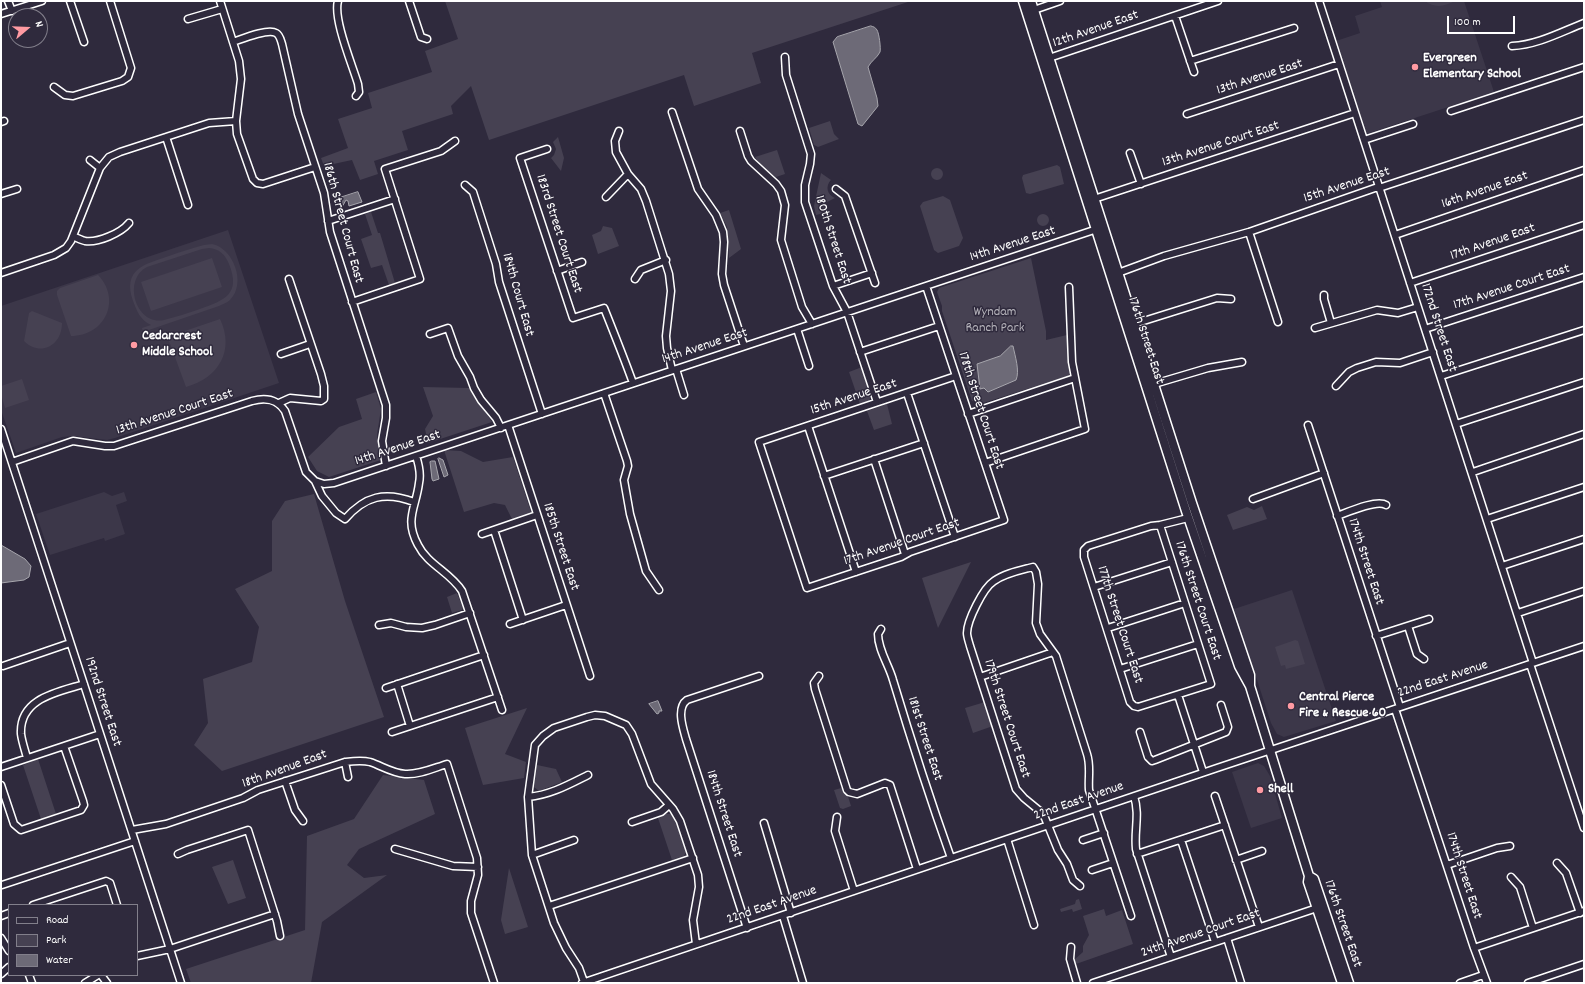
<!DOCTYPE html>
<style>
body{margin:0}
#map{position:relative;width:1585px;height:984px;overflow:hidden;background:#2f2a3d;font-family:Dekko,sans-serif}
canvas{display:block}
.frame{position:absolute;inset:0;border:2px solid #fff;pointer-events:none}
.legend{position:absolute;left:8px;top:904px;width:130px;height:72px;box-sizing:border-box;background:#2f2a3d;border:1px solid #827f8b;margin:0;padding:5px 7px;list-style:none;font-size:12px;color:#fff}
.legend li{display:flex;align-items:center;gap:8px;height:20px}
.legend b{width:20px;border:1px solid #827f8b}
.north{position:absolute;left:8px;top:8px;width:40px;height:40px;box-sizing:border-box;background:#2f2a3d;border:1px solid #827f8b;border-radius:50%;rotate:71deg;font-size:11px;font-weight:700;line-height:16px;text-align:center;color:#fff}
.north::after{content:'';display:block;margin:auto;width:14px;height:18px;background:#ff9aa2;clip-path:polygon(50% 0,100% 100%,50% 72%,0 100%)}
.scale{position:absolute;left:1447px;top:16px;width:68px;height:18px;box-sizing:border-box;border:2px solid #fff;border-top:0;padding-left:5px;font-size:12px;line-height:14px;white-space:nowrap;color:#fff;-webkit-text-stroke:3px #2f2a3d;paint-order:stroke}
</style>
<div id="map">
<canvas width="1585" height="984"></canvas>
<div class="frame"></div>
<ul class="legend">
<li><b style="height:5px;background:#2f2a3d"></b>Road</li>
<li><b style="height:11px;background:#464152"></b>Park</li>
<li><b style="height:11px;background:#6d6a77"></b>Water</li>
</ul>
<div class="north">N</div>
<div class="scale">100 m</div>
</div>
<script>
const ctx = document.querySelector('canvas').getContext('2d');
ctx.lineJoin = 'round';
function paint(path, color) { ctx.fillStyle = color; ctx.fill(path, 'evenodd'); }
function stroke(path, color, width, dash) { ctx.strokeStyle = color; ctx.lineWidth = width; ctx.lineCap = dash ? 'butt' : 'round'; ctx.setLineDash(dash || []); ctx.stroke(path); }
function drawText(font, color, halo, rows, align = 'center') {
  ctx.font = font + ' Dekko,sans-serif'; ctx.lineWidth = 3; ctx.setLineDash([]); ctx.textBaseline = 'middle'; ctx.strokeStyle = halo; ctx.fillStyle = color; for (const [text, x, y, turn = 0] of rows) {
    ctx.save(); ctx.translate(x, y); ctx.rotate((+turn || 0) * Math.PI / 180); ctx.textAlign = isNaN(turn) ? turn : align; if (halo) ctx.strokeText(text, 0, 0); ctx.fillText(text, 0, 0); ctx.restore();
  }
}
paint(new Path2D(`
 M1380 1H1464L1494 92 1366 134 1336 41 1360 33 1355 16 1382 7Z
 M228 230 279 383 115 438 107 440 74 436 62 437 16 453 1 410V306Z
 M104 492 112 496 124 492 127 501 116 505 125 534 105 541 104 538 50 555 36 514Z
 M1292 590 1336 721 1284 737 1277 734 1271 723 1234 609Z
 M1258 763 1264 766 1270 776 1282 818 1251 828 1232 772Z`), '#3c3749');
paint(new Path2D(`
 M445 1H911L752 53 761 83 694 106 684 75 489 140 471 86 451 106 453 114 402 131 408 150 374 161 378 174 360 180 352 160 324 166 321 158 348 148 338 119 372 108 368 93 432 72 425 51 458 39Z
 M1425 1H1455C1444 7 1434 8 1425 1Z
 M830 121 834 134 839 139 818 147 814 145 809 128Z
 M558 137 564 158 561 171 551 158 554 155 556 149 553 142Z
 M777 150 785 174 776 177 761 166 755 157Z
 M1057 165 1060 167 1064 184 1030 194 1026 193 1022 178 1023 175Z
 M931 174a6 6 0 1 1 12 0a6 6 0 1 1-12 0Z
 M821 173 831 180C825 186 827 195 835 198L825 203 828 212 816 215 814 206Z
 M943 196 950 200 963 238 959 246 938 253 934 250 920 206 923 202Z
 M729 210 741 249 729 258 727 227 720 213Z
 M371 212 378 233H380L395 283 389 285 382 265 371 268 361 239 372 235 365 214Z
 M1037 220a6 6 0 1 1 12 0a6 6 0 1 1-12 0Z
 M603 226 612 228 619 246 598 254 592 235 601 231Z
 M212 244C233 248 247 283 230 300 227 303 222 304 219 306L143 332 142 328 151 325C140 320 137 311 133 301 122 269 145 264 169 256 180 252 192 248 204 245ZM209 248C219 249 225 254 229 264 241 294 225 300 200 309 188 313 176 317 164 320 136 326 122 280 147 267L202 249Z
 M212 258 222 287 151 311 141 282Z
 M1031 258 1046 331V340L1067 335 1071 372 1068 376 983 403 972 401 942 311V306L937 292 939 288Z
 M98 275C122 300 105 336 71 336L57 295V291L60 288Z
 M32 311 62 323C62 346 40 357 24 341L29 313Z
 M220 319C235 350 219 378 186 387L169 341 173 335Z
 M862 367 871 396 869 401 860 404 849 372Z
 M22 379 29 400 5 408 1 394V386Z
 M423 387 469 388 492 422 428 443 425 429 433 416Z
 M376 392 381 409 377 435 381 460 329 477 317 471 308 457 339 427 362 419 356 399Z
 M887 404 892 424 874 430 867 411Z
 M444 450 461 451 483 462 513 457 531 512 512 519 505 505 494 503 464 512Z
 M314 494 345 601 384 717 222 771 194 745 208 723 203 679 252 662 259 627 235 589 272 571V521L285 501Z
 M1262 506 1267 519 1233 530 1227 515 1247 507 1254 510Z
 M971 562 938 628 922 578Z
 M457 593 463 608 462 610 452 613 447 597Z
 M1295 640 1298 641 1305 664 1286 669 1285 665 1281 666 1275 647Z
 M985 702 993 726 973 733 965 708Z
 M527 708 505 754 526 762 524 778 483 785 465 728Z
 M38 759 56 814 41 819 23 765Z
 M537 765 556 769 562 782 539 791 534 787Z
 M383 775 424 780 435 814 359 849 347 865 364 878 387 875 322 922 311 983H191L186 969 305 930 307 836 354 819Z
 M845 787 851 806 843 809 840 808 834 790Z
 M665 814H671L676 823 686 852 684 856 672 860 658 818Z
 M233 860 246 898 228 904 212 867Z
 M509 868 528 927 505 934 501 920Z
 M1079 899 1082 909 1073 912 1072 909 1061 912 1060 909 1075 904 1076 900Z
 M1104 909 1106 916 1122 910 1133 944 1076 964 1074 960 1083 952V946L1089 935 1083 916Z`), '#464152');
const water = new Path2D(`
 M871 26C874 27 875 27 877 30 879 33 881 48 880 52 877 58 871 61 868 67L877 98 878 106 862 126 858 124 833 42 837 37Z
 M358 192 362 202 349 206 348 201 346 200 342 207 339 206 338 200 339 198Z
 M1011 346H1013C1015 356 1020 371 1016 380L988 392 984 388 980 389 977 364 1000 356Z
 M439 458 443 460 448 475 444 477 438 459Z
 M432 461H435L439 479 433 481 432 479 430 462Z
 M1 545 25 559 31 566 29 577 24 580 1 583Z
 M658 701 662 711H659V713L657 714 649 704Z`);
paint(water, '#6d6a77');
stroke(water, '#a7a6ad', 1);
const minor = new Path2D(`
 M8 1 12 11
 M70 1 84 42
 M220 1 239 61 241 79 236 121 237 134 253 179 257 183 263 184 315 167
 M338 1C333 19 352 64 358 84L359 92 356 96
 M409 1 421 37 427 39
 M1319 1 1533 663
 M1034 10 1060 1
 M1 14 42 1
 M1175 16 1194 72
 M188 19 222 9
 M233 42C242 39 268 28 276 33 280 35 281 41 282 44L298 114 324 193 330 232 386 405V418L382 441 386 466
 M1512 46C1537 45 1561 32 1584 23
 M785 57 786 75 811 154 810 164 805 185V202L833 286 847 312 877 402
 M1049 58 1218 1
 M1190 61 1294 28
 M54 87 65 95 73 96 122 81 128 77 131 68 110 1
 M1451 111 1584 67
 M672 112 698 189 716 215 723 232 724 242 722 274 724 285 744 346
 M1187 114 1339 64
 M1 122 4 121
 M619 131 615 141 616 152 628 174 641 189 646 201 669 274 671 291 666 336 667 348 672 370
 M740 131 748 156 751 161 776 184 781 191 785 205 781 240 802 307 812 324
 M166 137 188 205
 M1364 140 1413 124
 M547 149 520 158 573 318 604 308C614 333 624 358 633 383
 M1130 153 1141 184
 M90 160 100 168
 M465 185 473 192 496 264 499 282 542 414
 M836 189 845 196 875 283
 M1 194 17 189
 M606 197 628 174
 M1094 199 1355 113
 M328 221 395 199
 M1249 232 1278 322
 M1395 235 1584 170
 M73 236C77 238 81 240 85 241 98 243 121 233 129 223
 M557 271 582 262
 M1 273 54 255 66 248 71 241 100 168 109 157 120 152 209 123 236 121
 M1118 273 1164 256 1249 232 1375 188H1379L1584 120
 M635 279 641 270 666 260
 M1410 283 1584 225
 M833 286 872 273
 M926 286 1004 520 910 552 901 557 807 588 759 442 956 376
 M1324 295V299L1331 323
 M352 302 420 279 385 169 441 151 455 141
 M1134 324 1217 298 1231 299
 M1315 328 1377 310 1398 313 1418 307
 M797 329 809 366
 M1425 329 1584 277
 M430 334 448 328 458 356 470 377 474 388 481 400 496 418 501 428
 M860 352 939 326
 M281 354 310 344
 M676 369 684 395
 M1441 376 1584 330
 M1154 384 1208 368 1242 362
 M1336 386 1349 372 1357 368 1376 362 1400 363 1433 352
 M604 393 627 461 628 466 624 480 630 514 646 571 659 590
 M907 393 955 537
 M279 403 290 398 321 401 324 399V386L321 374 289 279
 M968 414 1075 378
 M1456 424 1584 382
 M508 425 590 676
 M1308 425 1400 707
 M808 426 856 572
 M1 429 181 983
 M416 456C419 465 421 474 419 483 416 508 404 519 418 545 428 565 450 572 462 591L502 710
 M874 459 905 554
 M12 462 73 441 105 446H114L252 401C266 397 277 399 285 411L306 472 315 481 322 496 336 513 345 519C365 496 385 491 414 502
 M985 463 1085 429 1072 362 1069 287
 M1473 472 1584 434
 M824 476 924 443
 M315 481 324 484 334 483 1100 228
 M1253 499 1324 473
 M1337 516C1348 512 1377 499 1386 505
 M1487 519 1584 487
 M1160 525 1211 684 1138 707 1134 706 1130 702 1084 557V550L1088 546 1151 526 1160 525 1188 518
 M494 530 523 620
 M482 534 537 515
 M1502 566 1584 539
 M1094 587 1172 562
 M1518 613 1584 591
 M510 624 566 605
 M379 625 391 623 406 627 422 628 435 625 470 613
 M1408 626 1417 654 1424 659
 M1108 628 1185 603
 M881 629 878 634C878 650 889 665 893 680 911 740 930 799 951 858
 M1376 636 1429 619
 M1530 664 1584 828
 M3 666 70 643
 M1120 669 1198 644
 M819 676 814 683 815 689 847 790 849 792 857 794 885 783 890 785 917 869
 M980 677 1053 652
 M397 684 410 726
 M386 688 484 655
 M1178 695 1203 772
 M1395 709 1474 948 1487 983
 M392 732 498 697
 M1140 732 1148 757 1152 761 1155 760 1226 732 1228 727 1221 705
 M27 758C25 750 22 742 21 734 19 698 58 692 84 684
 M345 762 348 777
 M1 767 100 734
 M285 781 295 810 303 821
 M1 785 14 824 21 830 81 810 84 805 83 801 64 746
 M1134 796C1140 815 1134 830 1136 849L1171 957
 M1215 796 1259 927
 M528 797C550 795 568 785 588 775
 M837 817 835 831 854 891
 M632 822 661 812 669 805
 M764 823 791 913
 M132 830 166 824 243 798 258 790 345 762C354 761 362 760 370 762 382 766 392 773 405 774 419 775 434 768 447 764L477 858 478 875 471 901V913L494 983
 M1007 839 1034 925
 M1083 840 1104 833
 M1181 840 1215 942
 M395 849 453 866 478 867
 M178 854 187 850 248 830 277 921 280 936
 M1137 854 1225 825
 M532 855 574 840
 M1236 860 1262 851
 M1557 863 1566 873 1580 913
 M1447 865 1497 848 1510 846
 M1092 870 1113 863
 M1511 877 1520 887 1533 928
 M2 885 135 841
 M1080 886 1073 880 1067 864 1058 850 1045 818 1041 812 1024 798 1016 789 970 646C969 642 967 637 967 633 967 621 983 588 994 581 1004 574 1017 571 1029 568L1033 567 1036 572 1038 584 1036 623 1040 634 1056 656 1087 754C1091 766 1088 777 1089 790L1131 916
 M33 905 106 881 110 883 117 905
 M549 906 693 858
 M1 916 9 913
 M783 916 803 983
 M747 928 686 739C683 728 676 708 687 700L759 676
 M1 938 9 951
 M1227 938 1241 983
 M1071 947 1070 959 1077 983
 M1474 948 1584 911
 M137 956 170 949 275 914
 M1 974 9 967
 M29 975 32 983
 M101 975 107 983
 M584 982 579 968 566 948 554 923 532 855 528 797 535 745 543 736 554 728 587 717 595 715 605 716 626 725 632 734 651 784 673 809 680 821 698 875 699 887 693 920 696 944
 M85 983 98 975
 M582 983 1217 768 1584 646
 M1093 983 1317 908
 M1460 983 1483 975
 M1528 983 1584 964`);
const major = new Path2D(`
 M1023 1 1186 511 1239 666 1250 686 1309 876 1308 882 1342 983
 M1031 1 1192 503 1250 675V685
 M1309 876 1314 879 1349 983`);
stroke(minor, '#fff', 9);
stroke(major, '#fff', 11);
stroke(minor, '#2f2a3d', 6);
stroke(major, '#2f2a3d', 8);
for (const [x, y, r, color] of [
 [1415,67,4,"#ff9aa2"],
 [134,345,4,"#ff9aa2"],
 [1291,706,4,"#ff9aa2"],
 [1260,790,4,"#ff9aa2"]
]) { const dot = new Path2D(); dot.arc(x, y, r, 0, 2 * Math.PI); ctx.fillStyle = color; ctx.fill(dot); stroke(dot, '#2f2a3d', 1.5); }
drawText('14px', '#fff', '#2f2a3d', [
 ["12th Avenue East",1096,30,-19],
 ["13th Avenue East",1260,78,-18],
 ["13th Avenue Court East",1221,145,-18],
 ["15th Avenue East",1347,186,-18],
 ["16th Avenue East",1485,191,-19],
 ["186th Street Court East",342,223,75],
 ["183rd Street Court East",558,234,72],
 ["180th Street East",832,240,72],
 ["17th Avenue East",1493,243,-19],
 ["14th Avenue East",1013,245,-18],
 ["17th Avenue Court East",1512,288,-18],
 ["184th Court East",517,295,74],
 ["172nd Street East",1438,328,72],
 ["176th Street East",1145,341,72],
 ["14th Avenue East",705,347,-18],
 ["15th Avenue East",854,398,-18],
 ["178th Street Court East",980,411,72],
 ["13th Avenue Court East",175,413,-18],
 ["14th Avenue East",398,449,-18],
 ["17th Avenue Court East",902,543,-19],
 ["185th Street East",560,547,72],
 ["174th Street East",1365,562,72],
 ["176th Street Court East",1197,601,72],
 ["177th Street Court East",1119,625,72],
 ["22nd East Avenue",1443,680,-18],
 ["192nd Street East",102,702,72],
 ["179th Street Court East",1006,719,72],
 ["181st Street East",924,739,72],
 ["18th Avenue East",285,770,-20],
 ["22nd East Avenue",1079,802,-19],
 ["184th Street East",723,814,72],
 ["174th Street East",1463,876,72],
 ["22nd East Avenue",772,906,-19],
 ["176th Street East",1342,924,71],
 ["24th Avenue Court East",1201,934,-19]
]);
drawText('bold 14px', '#fff', '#2f2a3d', [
 ["Evergreen",1423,59],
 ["Elementary School",1423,75],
 ["Cedarcrest",142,337],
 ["Middle School",142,353],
 ["Central Pierce",1299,698],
 ["Fire & Rescue 60",1299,714],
 ["Shell",1268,790]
], 'left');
drawText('14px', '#b5b3ba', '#2f2a3d', [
 ["Wyndam",995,313],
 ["Ranch Park",995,329]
]);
</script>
